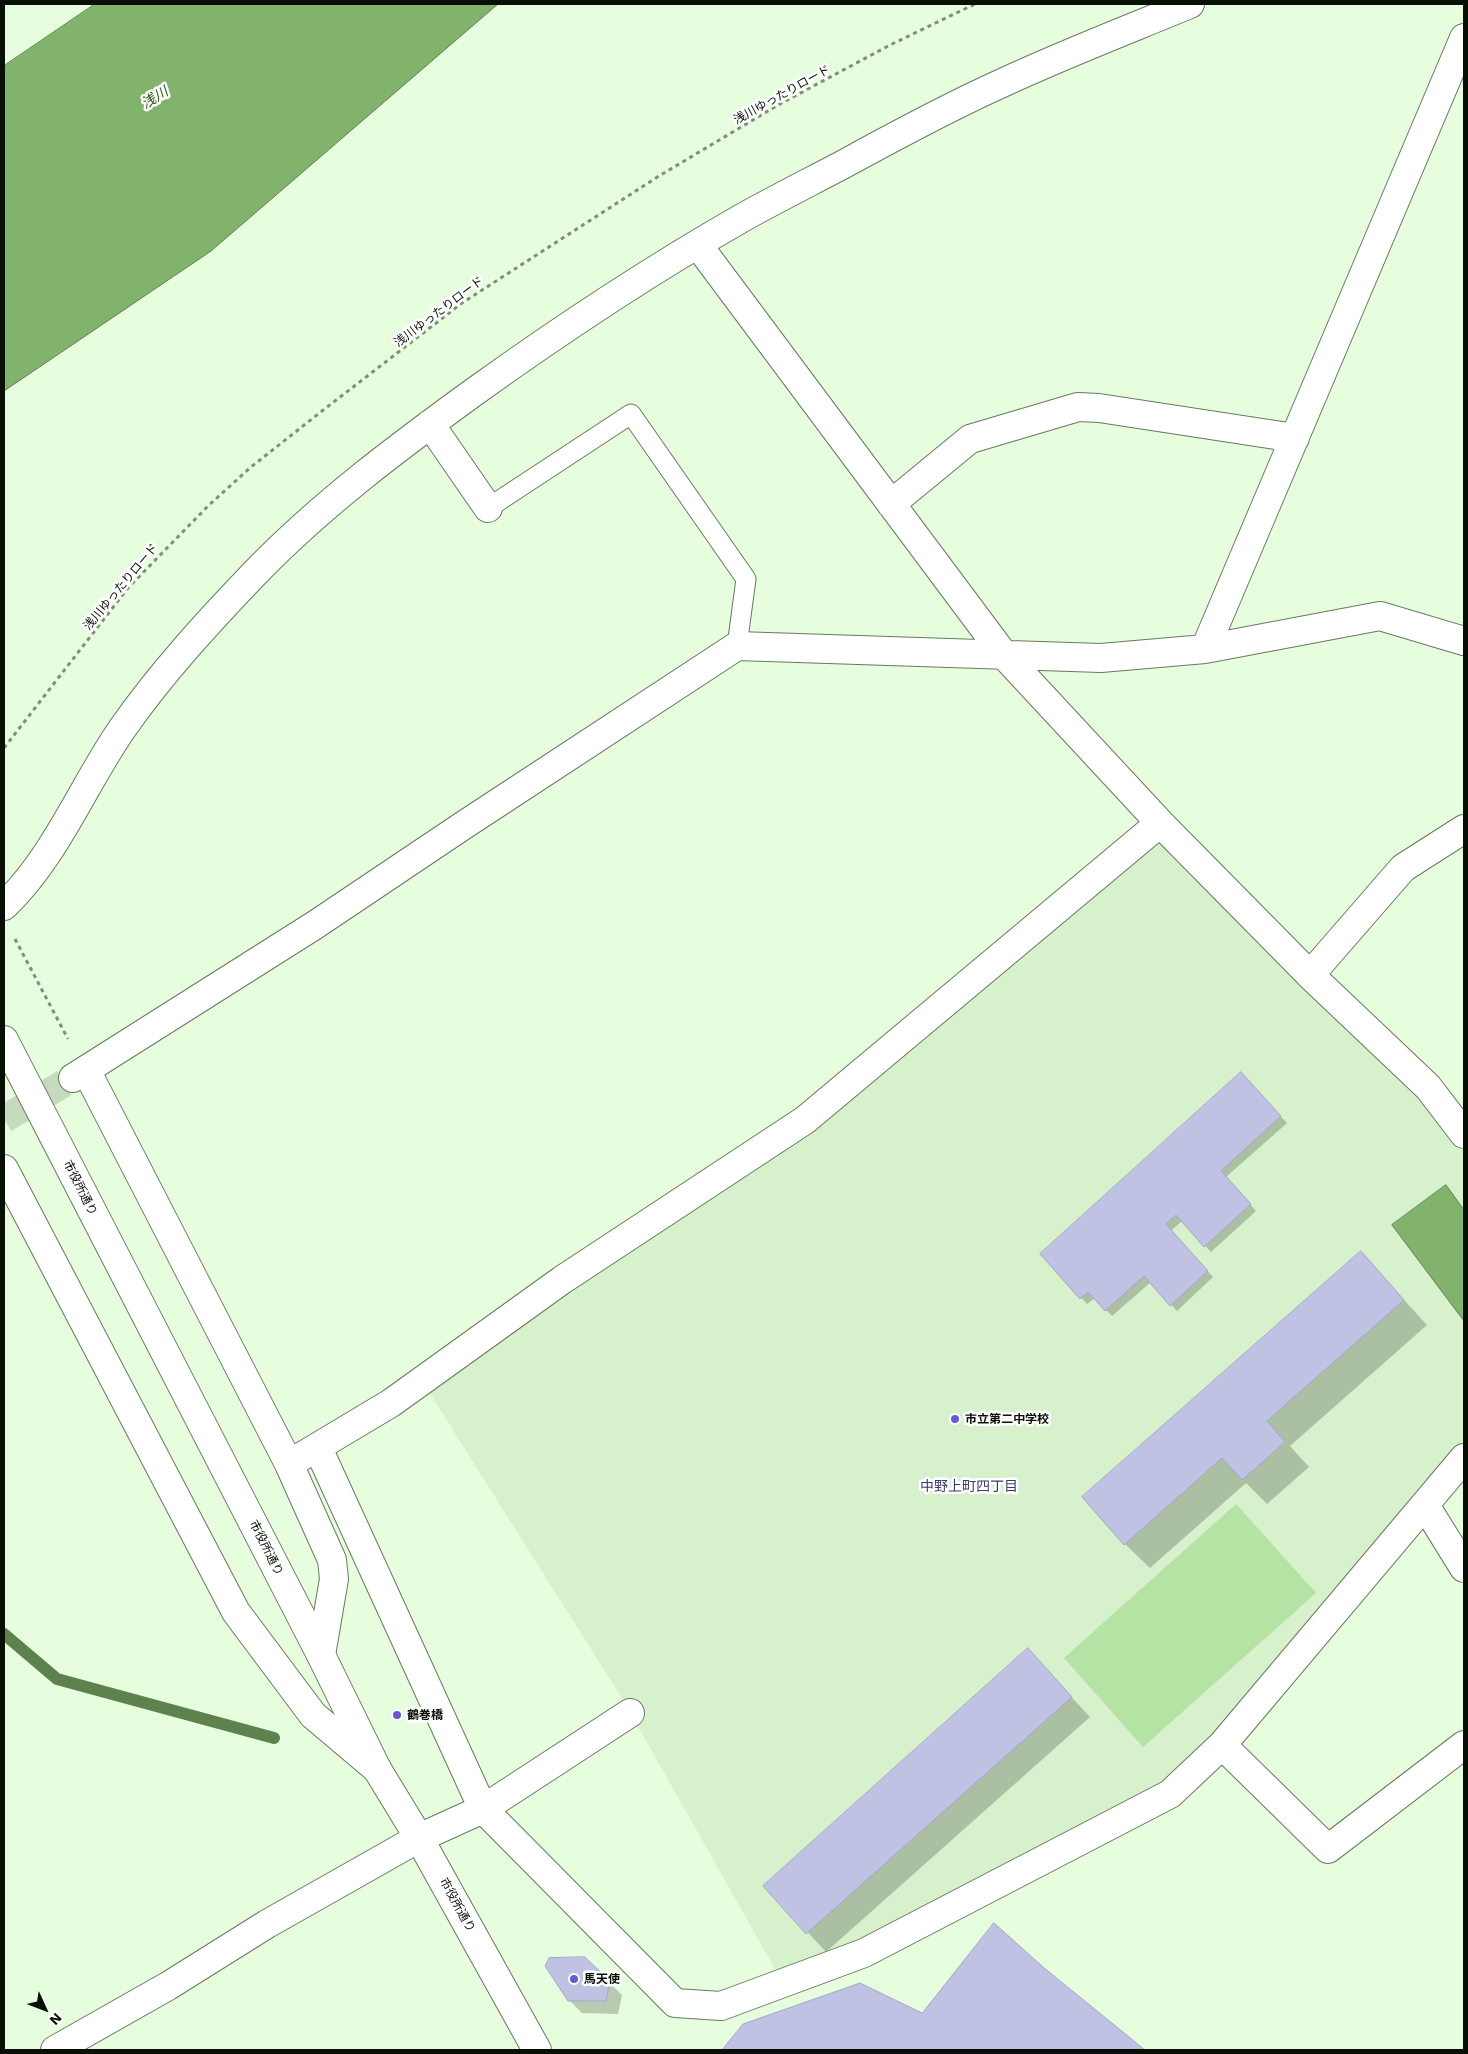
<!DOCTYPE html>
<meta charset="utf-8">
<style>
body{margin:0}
#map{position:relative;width:1468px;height:2054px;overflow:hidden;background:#e7fede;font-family:"Work Sans",sans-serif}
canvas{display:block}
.frame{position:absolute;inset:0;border:5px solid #080f05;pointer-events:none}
.north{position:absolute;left:20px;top:1984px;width:50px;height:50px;-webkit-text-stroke:4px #fff;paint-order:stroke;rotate:133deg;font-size:14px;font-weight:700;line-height:20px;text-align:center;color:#080f05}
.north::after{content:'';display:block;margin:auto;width:18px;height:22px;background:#080f05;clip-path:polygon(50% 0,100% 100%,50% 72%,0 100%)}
</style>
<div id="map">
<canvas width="1468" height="2054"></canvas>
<div class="frame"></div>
<div class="north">N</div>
</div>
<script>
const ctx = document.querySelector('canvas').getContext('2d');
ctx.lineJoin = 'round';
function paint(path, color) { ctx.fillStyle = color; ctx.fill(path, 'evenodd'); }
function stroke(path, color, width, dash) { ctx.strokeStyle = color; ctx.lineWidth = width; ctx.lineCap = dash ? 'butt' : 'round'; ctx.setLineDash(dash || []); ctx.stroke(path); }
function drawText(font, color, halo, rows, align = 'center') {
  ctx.font = font + ' "Work Sans","Noto Sans JP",sans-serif'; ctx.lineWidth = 5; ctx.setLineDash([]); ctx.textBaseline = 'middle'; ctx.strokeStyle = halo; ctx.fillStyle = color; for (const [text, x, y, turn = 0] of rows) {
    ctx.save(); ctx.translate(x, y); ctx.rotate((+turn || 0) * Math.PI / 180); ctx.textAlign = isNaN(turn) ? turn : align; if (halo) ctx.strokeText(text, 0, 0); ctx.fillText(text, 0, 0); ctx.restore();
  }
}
paint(new Path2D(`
 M1160 823 1464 1134V1458L1170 1794 783 1983 623 1700 422 1381 805 1120Z`), '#d6f1cc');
paint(new Path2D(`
 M1236 1504 1316 1593 1143 1747 1064 1658Z`), '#b5e3a3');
const water = new Path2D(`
 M95 4H498L211 251 4 391V66Z
 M1446 1185 1464 1210V1321L1392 1225Z`);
paint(water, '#81b36d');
stroke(water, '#5d824e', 1);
paint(new Path2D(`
 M1247 1080 1287 1123 1226 1177 1256 1211 1211 1252 1182 1221 1171 1231 1213 1277 1177 1311 1151 1282 1112 1316 1095 1298 1087 1304 1042 1255Z
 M1361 1253 1427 1325 1290 1446 1309 1467 1267 1504 1246 1483 1150 1568 1125 1544Z
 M1028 1650 1090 1717 826 1952 765 1886Z
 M1042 1968 1143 2050H723L743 2025 923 2015Z
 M609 1982 622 1995 618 2014 582 2013 569 2000Z`), '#0003');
stroke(new Path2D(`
 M4 1634 57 1679 274 1738`), '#5d824e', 12);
const building = new Path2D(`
 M1241 1072 1281 1116 1221 1171 1251 1204 1204 1247 1176 1215 1166 1224 1208 1271 1170 1306 1144 1276 1105 1311 1088 1292 1080 1299 1040 1254Z
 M1361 1251 1404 1300 1267 1421 1285 1442 1242 1480 1222 1458 1124 1545 1082 1497Z
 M1028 1648 1072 1697 806 1934 763 1886Z
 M994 1923 1043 1967 1145 2050H722L743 2024 860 1983 922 2013Z
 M585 1957 610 1981 606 2001H568L545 1966 549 1958Z`);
paint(building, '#c0c2e4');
stroke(building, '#a4a6c7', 1);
stroke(new Path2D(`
 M4 1119 73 1078`), '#c6dabd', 28, [28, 14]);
const service = new Path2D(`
 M488 508 631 414 746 579 737 646`);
const minor = new Path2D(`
 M698 245 1004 655 1160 823 1310 975 1428 1087 1464 1134
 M430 424 488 508
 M891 504 970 439 1078 407 1099 408 1295 438
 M1205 649 1464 38
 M4 906C56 856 82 787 122 729 161 673 209 621 256 572 322 504 397 448 474 392 559 331 651 270 742 218 776 199 810 182 844 164 895 136 947 108 1000 84 1062 55 1127 30 1190 4
 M1310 975 1403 868 1464 829
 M86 1070 289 1464 332 1560 334 1579 321 1655
 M73 1078 315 925 464 825 737 646 1101 658 1205 649 1380 616 1464 641
 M4 1169 236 1612 313 1715 377 1769
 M318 1448 483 1809 675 2003 721 2006 864 1953 1170 1794 1222 1745 1464 1458
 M289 1464 391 1403 562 1280 805 1120 1160 823
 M1425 1505 1464 1568
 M1222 1745 1328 1849 1464 1745
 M55 2050 168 1986 267 1924 419 1838 483 1809 630 1713`);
const tertiary = new Path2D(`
 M4 1040 321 1655 377 1769 419 1838 537 2050`);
stroke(service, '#677a5f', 21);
stroke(minor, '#677a5f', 30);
stroke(tertiary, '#677a5f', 30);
stroke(new Path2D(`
 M4 748 128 588 208 506 251 467 322 411 462 303 659 176 778 105 890 45 975 4
 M15 939 68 1039`), '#7f8f79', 3, [4, 4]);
stroke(service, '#fff', 19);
stroke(minor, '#fff', 28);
stroke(tertiary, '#fff', 28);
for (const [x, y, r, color] of [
 [955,1419,5,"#655ad3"],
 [397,1715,5,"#655ad3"],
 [574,1979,5,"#655ad3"]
]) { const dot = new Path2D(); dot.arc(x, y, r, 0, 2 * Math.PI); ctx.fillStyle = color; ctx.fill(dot); stroke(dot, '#fff', 2); }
drawText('12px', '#080f05', '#fff', [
 ["浅川ゆったりロード",782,95,-29],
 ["浅川ゆったりロード",439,312,-37],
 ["浅川ゆったりロード",121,587,-50],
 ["市役所通り",80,1188,63],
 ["市役所通り",266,1548,63],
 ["市役所通り",457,1905,61]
]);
drawText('bold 12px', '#080f05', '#fff', [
 ["市立第二中学校",965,1419],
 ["鶴巻橋",407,1715],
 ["馬天使",584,1979]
], 'left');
drawText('italic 14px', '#2a5912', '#fff', [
 ["浅川",155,98,-32]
]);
drawText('14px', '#3a3773', '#fff', [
 ["中野上町四丁目",969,1487]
]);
</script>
